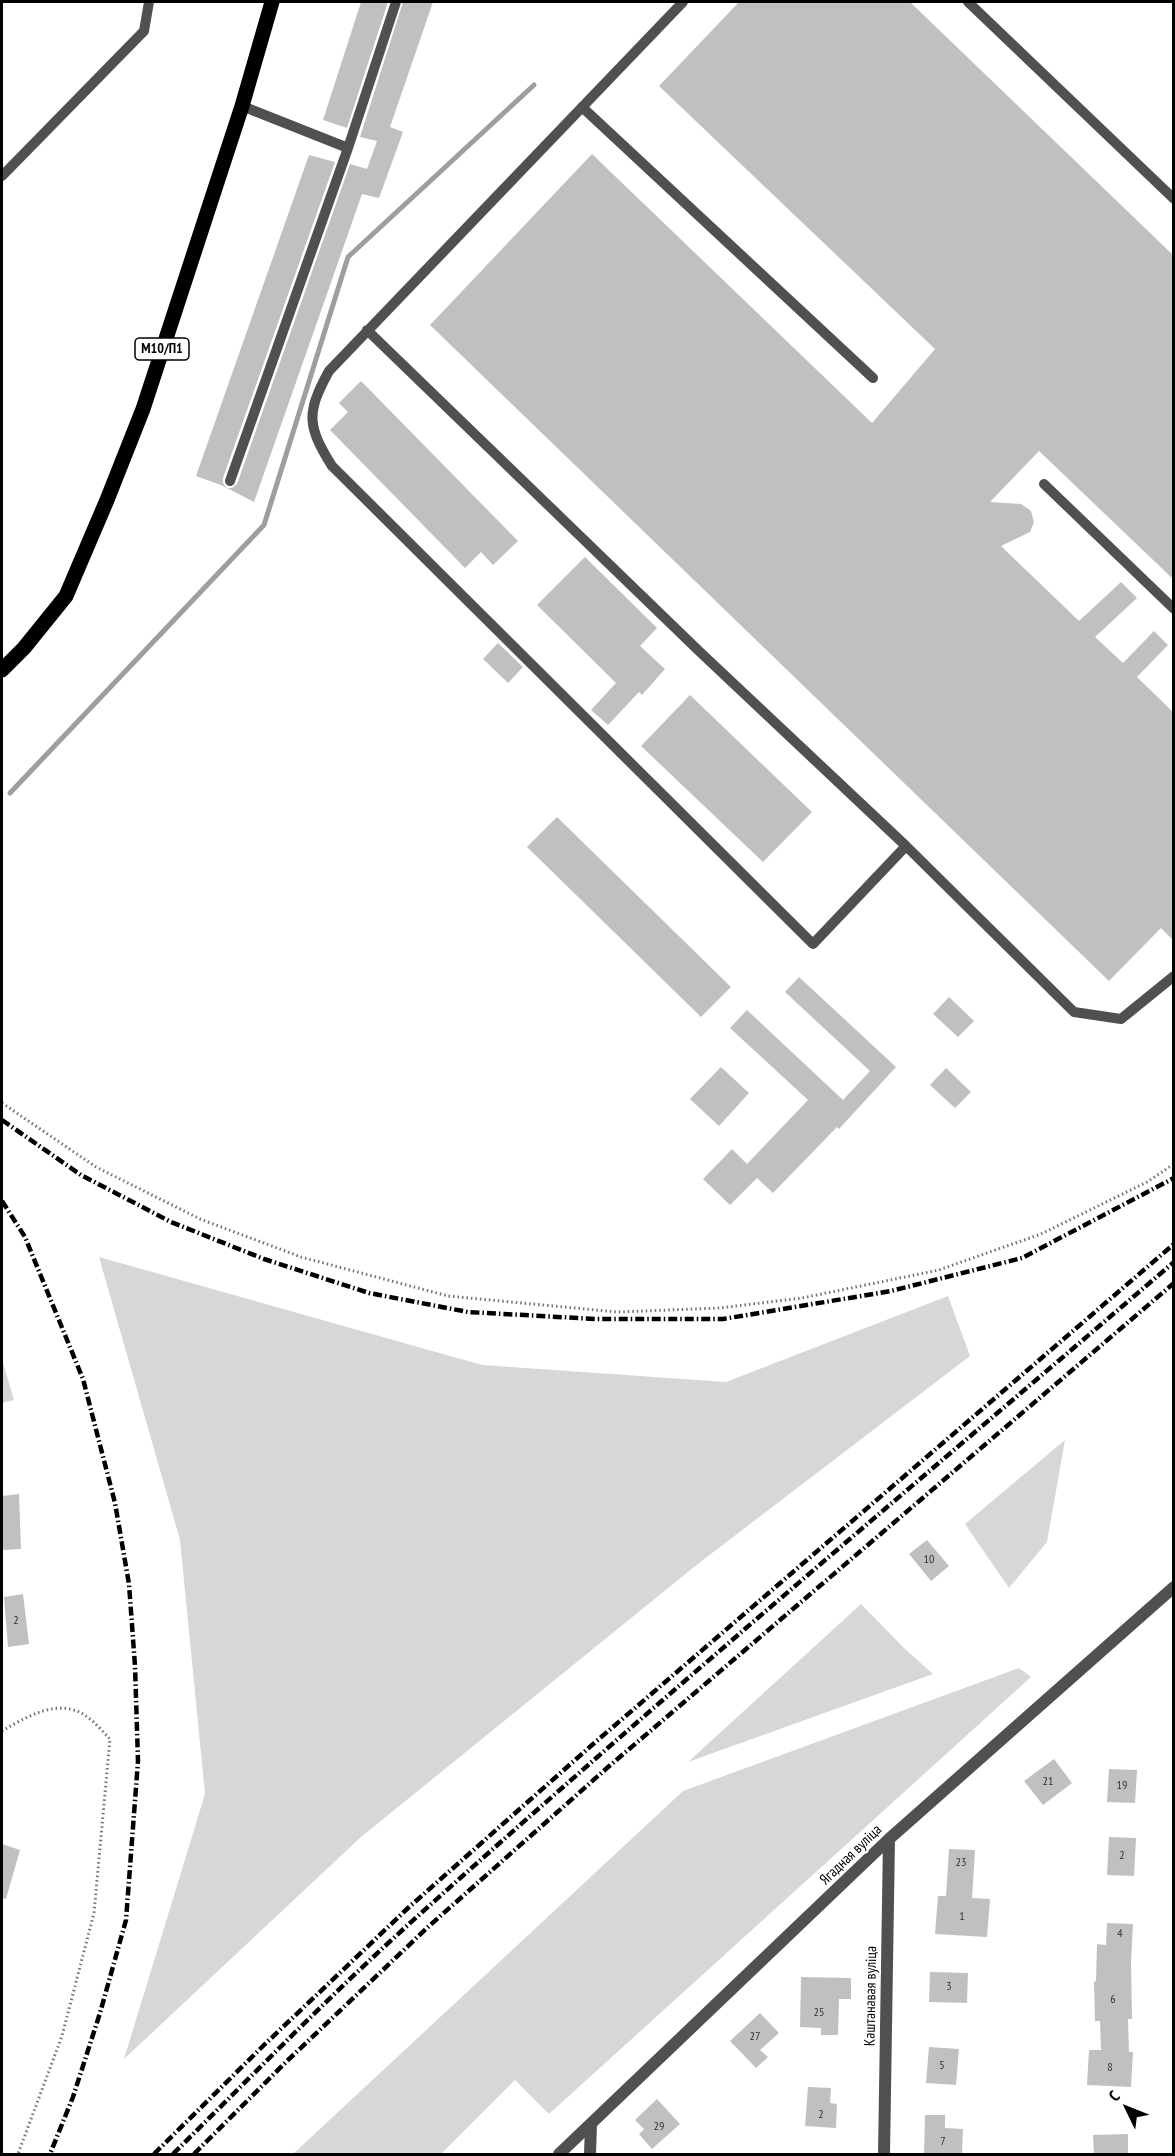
<!DOCTYPE html>
<meta charset="utf-8">
<style>
body{margin:0}
#map{position:relative;width:1175px;height:2156px;overflow:hidden;background:#fff;font-family:"PT Sans Narrow",sans-serif}
canvas{display:block}
.frame{position:absolute;inset:0;border:3px solid #000;pointer-events:none}
.north{position:absolute;left:1097px;top:2078px;width:60px;height:60px;-webkit-text-stroke:4px #fff;paint-order:stroke;rotate:313deg;font-size:16px;font-weight:700;line-height:24px;text-align:center;color:#000}
.north::after{content:'';display:block;margin:auto;width:21px;height:27px;background:#000;clip-path:polygon(50% 0,100% 100%,50% 72%,0 100%)}
</style>
<div id="map">
<canvas width="1175" height="2156"></canvas>
<div class="frame"></div>
<div class="north">С</div>
</div>
<script>
const ctx = document.querySelector('canvas').getContext('2d');
ctx.lineJoin = 'round';
function paint(path, color) { ctx.fillStyle = color; ctx.fill(path, 'evenodd'); }
function stroke(path, color, width, dash) { ctx.strokeStyle = color; ctx.lineWidth = width; ctx.lineCap = dash ? 'butt' : 'round'; ctx.setLineDash(dash || []); ctx.stroke(path); }
function drawText(font, color, halo, rows, align = 'center') {
  ctx.font = font + ' "PT Sans Narrow",sans-serif'; ctx.lineWidth = 4.5; ctx.setLineDash([]); ctx.textBaseline = 'middle'; ctx.strokeStyle = halo; ctx.fillStyle = color; for (const [text, x, y, turn = 0] of rows) {
    ctx.save(); ctx.translate(x, y); ctx.rotate((+turn || 0) * Math.PI / 180); ctx.textAlign = isNaN(turn) ? turn : align; if (halo) ctx.strokeText(text, 0, 0); ctx.fillText(text, 0, 0); ctx.restore();
  }
}
paint(new Path2D(`
 M99 1257 482 1365 726 1382 948 1296 970 1356 699 1563 361 1837 124 2059 205 1794 180 1540Z
 M2 1359 14 1400 2 1403Z
 M1065 1440 1047 1542 1009 1588 965 1524Z
 M861 1604 905 1649 933 1674 688 1762Z
 M1019 1668 1031 1677 549 2114 515 2080 441 2154H293L683 1791Z`), '#d7d7d7');
stroke(new Path2D(`
 M10 793 264 525 348 257 534 85`), '#9e9e9e', 5);
paint(new Path2D(`
 M361 2H388L347 128 323 120Z
 M403 2H433L390 127 403 132 379 198 362 194 254 502 221 485 196 476 309 155 335 162 223 478V483L227 488H232L237 484 350 164 367 169 377 141 360 137Z
 M739 2H910L1173 255V579L1039 451 990 502 1021 504 1031 511 1034 522 1030 532 1001 546 1079 621 1121 582 1137 598 1095 637 1123 663 1154 631 1168 645 1137 677 1173 712V940L1161 928 1109 981 430 325 592 154 872 423 935 349 659 86Z
 M361 381 518 541 493 565 481 552 465 568 330 430 348 412 339 403Z
 M585 557 657 628 640 646 665 669 642 695 639 692 608 725 591 710 616 683 537 605Z
 M498 643 523 667 508 683 483 659Z
 M690 695 812 812 763 862 641 746Z
 M557 817 731 987 701 1017 527 847Z
 M799 977 896 1067 839 1129 837 1127 773 1193 757 1178 730 1205 703 1179 732 1149 747 1164 808 1100 730 1028 747 1010 843 1100 870 1071 785 992Z
 M949 997 974 1021 958 1037 933 1014Z
 M721 1067 749 1093 719 1126 690 1099Z
 M946 1068 971 1092 955 1108 930 1085Z
 M19 1494 21 1549 2 1550V1496Z
 M927 1540 949 1566 931 1581 909 1554Z
 M23 1594 29 1644 8 1647 4 1597Z
 M1054 1759 1072 1783 1043 1805 1024 1781Z
 M1109 1769 1137 1770 1135 1803 1107 1802Z
 M1109 1837 1136 1838 1134 1876 1107 1875Z
 M2 1844 20 1850 6 1899 2 1898Z
 M949 1849 975 1850 972 1898 990 1899 987 1937 935 1934 938 1896H946Z
 M1107 1923 1133 1924 1131 1962 1132 2019H1128L1129 2052H1133L1131 2087 1087 2085 1089 2050H1101L1100 2021H1095L1094 1982 1096 1981 1097 1944 1106 1945Z
 M930 1972 968 1973 967 2003 929 2002Z
 M801 1977 851 1978V1999H839L838 2035H821V2028L800 2027Z
 M760 2013 779 2033 760 2050 768 2057 756 2068 730 2041Z
 M929 2047 959 2049 956 2085 926 2083Z
 M808 2087 831 2088 830 2103 837 2104 836 2128 805 2126Z
 M657 2099 680 2124 652 2149 639 2134 644 2129 635 2120Z
 M925 2115H945V2128L963 2129 962 2154H924Z
 M1128 2134V2154H1094L1093 2135Z`), '#c0c0c0');
stroke(new Path2D(`
 M2 1103 96 1167 200 1219 301 1257 448 1296 617 1312 720 1308 802 1298 939 1270 1041 1234 1147 1182 1174 1164
 M2 1731C26 1717 59 1697 86 1716 95 1722 103 1732 110 1739L94 1913 62 2036 18 2154`), '#727272', 3, [1.5, 3]);
stroke(new Path2D(`
 M683 2 329 371C306 413 307 426 332 466L813 944 906 846
 M968 2 1174 199
 M242 106 348 148
 M582 107 873 378
 M2 176 144 31 149 2
 M367 330 700 652 906 846 1074 1012 1121 1019 1174 976
 M230 481 348 148 396 2
 M1044 484 1174 609`), '#505050', 10);
stroke(new Path2D(`
 M559 2154 889 1839 1174 1587
 M590 2154 591 2124
 M884 2154 889 1839`), '#505050', 12);
stroke(new Path2D(`
 M2 670 24 648 66 596 107 500 143 409 242 106 272 2`), '#000', 15);
stroke(new Path2D(`
 M2 1120 81 1175 171 1222 264 1259 369 1293 468 1312 596 1319H723L891 1291 1022 1258 1174 1178
 M2 1201 25 1237 83 1379 115 1503 129 1584 135 1666 138 1761 126 1920 100 2013 73 2097 50 2154
 M154 2154 264 2045 408 1908 592 1745 1174 1244
 M173 2154C254 2074 334 1991 419 1915 666 1693 921 1479 1174 1262
 M194 2154 286 2062 428 1927 607 1768 1174 1283`), '#000', 4.5, [9, 3, 1.5, 3]);
drawText('12px', '#303030', null, [
 ["10",929,1560],
 ["2",16,1621],
 ["21",1048,1782],
 ["19",1122,1786],
 ["2",1122,1856],
 ["23",961,1863],
 ["1",962,1917],
 ["4",1120,1934],
 ["3",949,1987],
 ["6",1113,2000],
 ["25",819,2013],
 ["27",755,2037],
 ["5",942,2066],
 ["8",1110,2068],
 ["2",821,2115],
 ["29",659,2127],
 ["7",943,2142]
]);
for (const [x, y, w] of [
 [162,349,54]
]) { const box = new Path2D(); box.roundRect(x - w / 2, y - 11, w, 22, 4.5); ctx.fillStyle = '#fff'; ctx.fill(box); stroke(box, '#000', 1.5); }
drawText('bold 14px', '#000', null, [
 ["М10/П1",162,349]
]);
drawText('15px', '#000', '#fff', [
 ["Ягадная вуліца",851,1855,-44],
 ["Каштанавая вуліца",871,1996,-89]
]);
</script>
